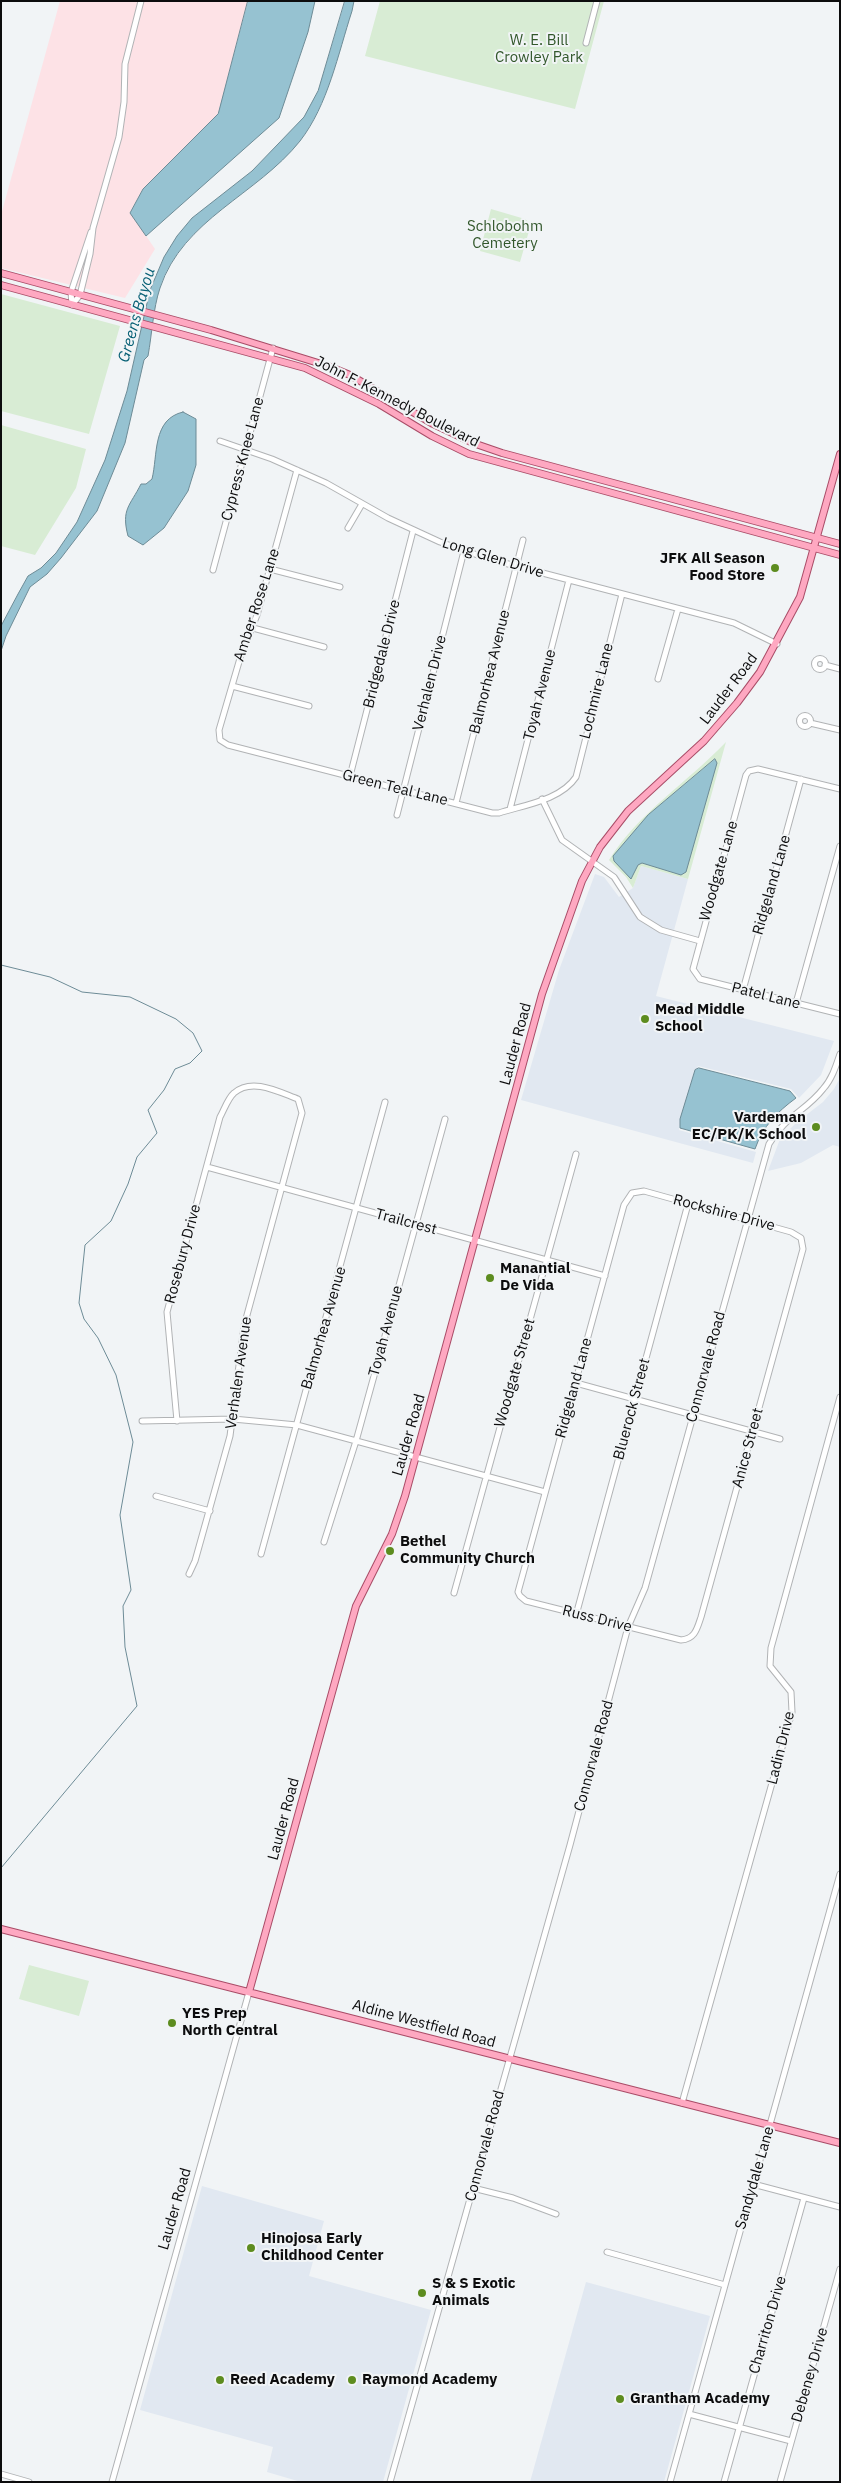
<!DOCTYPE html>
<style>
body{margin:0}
#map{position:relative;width:841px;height:2483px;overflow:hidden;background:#f1f4f6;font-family:"IBM Plex Sans",sans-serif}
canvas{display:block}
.frame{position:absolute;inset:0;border:2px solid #0c0c0d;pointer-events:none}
</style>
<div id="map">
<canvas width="841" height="2483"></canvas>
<div class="frame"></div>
</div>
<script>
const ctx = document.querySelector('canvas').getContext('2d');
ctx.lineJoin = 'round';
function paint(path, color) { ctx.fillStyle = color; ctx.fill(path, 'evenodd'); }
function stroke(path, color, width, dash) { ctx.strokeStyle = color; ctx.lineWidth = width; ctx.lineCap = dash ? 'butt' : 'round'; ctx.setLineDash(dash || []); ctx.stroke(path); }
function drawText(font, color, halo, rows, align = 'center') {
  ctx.font = font + ' "IBM Plex Sans",sans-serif'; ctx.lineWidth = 4; ctx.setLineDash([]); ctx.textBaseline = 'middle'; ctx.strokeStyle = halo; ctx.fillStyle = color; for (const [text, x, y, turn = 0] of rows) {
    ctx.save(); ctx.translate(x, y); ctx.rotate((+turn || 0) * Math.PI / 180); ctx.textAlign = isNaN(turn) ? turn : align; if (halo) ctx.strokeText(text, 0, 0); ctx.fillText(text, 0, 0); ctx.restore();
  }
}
paint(new Path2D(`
 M641 866 688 879 656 996 834 1041 821 1075 799 1098 791 1089 698 1066 679 1130 756 1152 753 1163 521 1100 559 970 595 874 604 877 619 897 633 888Z
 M840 1078V1147L833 1145 801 1163 768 1171 780 1139 797 1122 823 1102 834 1089Z
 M202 2186 324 2221 309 2276 431 2310 383 2482H301L267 2472 273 2447 140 2410Z
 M586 2282 710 2316 664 2482H530Z`), '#e1e8f1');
paint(new Path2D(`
 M60 1H248L218 114 143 189 130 212 155 249 125 298 1 268V215Z`), '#fde2e6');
paint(new Path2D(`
 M380 1H604L575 109 365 56Z
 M491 209 525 219 531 224 520 262 480 251Z
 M1 294 120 326 89 434 1 411Z
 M1 425 86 449 76 488 35 555 1 546Z
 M726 742 688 879 641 866 633 888 626 877 609 860C639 812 687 783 726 742Z
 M29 1965 89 1981 79 2016 19 1999Z`), '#d8ecd4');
const water = new Path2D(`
 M248 1H315L308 32 279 118 146 236 130 213 143 189 218 114Z
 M345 1H354L352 11C338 54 328 105 300 141 257 195 183 219 160 288 153 309 152 334 148 356L144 360 125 443 97 511 61 558 47 574 30 587 6 636 1 651V626L18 594 28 576 41 568 56 553 77 522 105 460 127 391 150 290 164 257 177 236 192 218 252 171 304 117 318 91Z
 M183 412 196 419V465L188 491 164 528 143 545 128 536C121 509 130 506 141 484H146L152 479C158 455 152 419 183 412Z
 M715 759 717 763 686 872 681 875 642 863 638 865 631 879 614 861 613 856 648 815Z
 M699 1068 790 1091 796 1098C777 1112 763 1126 755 1149L680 1128V1119L695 1070Z`);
paint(water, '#96c2d1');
stroke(water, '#6d8b96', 1);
stroke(new Path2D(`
 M1 965 50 977 82 992 130 997 176 1019 193 1033 202 1051 190 1063 175 1069 164 1090 148 1110 157 1133 137 1157 128 1184 111 1221 85 1245 79 1303 84 1319 98 1338 116 1375 133 1442 120 1515 131 1590 123 1606 125 1647 137 1706 1 1868`), '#6d8b96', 1);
const minor = new Path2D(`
 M586 43 597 1
 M72 305 80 295 90 254 93 228 119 137 124 102 125 64 141 1
 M72 305 71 292 91 232
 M220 441 272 459 326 483 388 518 440 542 489 559 734 623 777 644
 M297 470 257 615 241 655 219 730 220 740 228 745 492 813H499C524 805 561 800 576 777L622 594
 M348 528 362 504
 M270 569 340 587
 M213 570 273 348
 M253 628 324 647
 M814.5 664a5.5 5.5 0 1 1 11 0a5.5 5.5 0 1 1-11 0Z
 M825 665 840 669
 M658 679 678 609
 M232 686 309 706
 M799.5 721a5.5 5.5 0 1 1 11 0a5.5 5.5 0 1 1-11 0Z
 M810 723 840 730
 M350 776 413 531
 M840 789 758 769 749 771 746 775 693 969 700 979 840 1014
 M542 799 562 840 614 877 640 917 661 930 700 941
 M456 803 523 540
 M510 809 569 580
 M397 815 464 551
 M743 990 801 779
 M796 1003 840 846
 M207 1167 605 1276
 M644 1191 791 1232 801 1238 803 1249 701 1617C697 1629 695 1639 681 1640L526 1601 520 1596 518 1592 624 1205 632 1193Z
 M576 1383 780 1439
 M142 1421 233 1419 297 1425 545 1492
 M177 1421 167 1312 220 1117C224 1110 228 1098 234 1093 252 1077 279 1092 298 1099L302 1113 244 1326 230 1436 195 1561 189 1574
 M156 1496 210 1511
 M324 1542 356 1441 445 1119
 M261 1554 385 1102
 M454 1593 576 1154
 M576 1615 688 1204
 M682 2103 792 1712 791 1692 770 1666 771 1648 840 1397
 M753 2184 840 2207
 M473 2188 513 2198 556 2214
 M607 2252 725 2285
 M689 2414 791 2441
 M1 2474 29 2482
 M112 2482 249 1992
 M390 2482 570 1845 628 1627 645 1588 769 1144C785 1116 806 1111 823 1089 832 1079 836 1066 840 1054
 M670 2482 840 1874
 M724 2482 804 2198
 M780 2482 840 2269`);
const major = new Path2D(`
 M1 273 211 330 328 366 350 375 433 424 473 443 502 453 840 544
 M1 285 305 368 379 404 432 436 469 454 840 555
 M1 1929 840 2143
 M249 1992 356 1606 392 1534 405 1496 542 994 582 881 600 847 628 811 704 741 737 703 760 672 800 597 840 454`);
stroke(minor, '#b1b3b5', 7);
stroke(major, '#a94c67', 8);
stroke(minor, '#fff', 5);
stroke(major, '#fea8c1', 6);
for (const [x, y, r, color] of [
 [775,568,5,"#5d8c1f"],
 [645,1019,5,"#5d8c1f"],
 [816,1127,5,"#5d8c1f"],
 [490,1278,5,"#5d8c1f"],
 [390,1551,5,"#5d8c1f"],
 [172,2023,5,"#5d8c1f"],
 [251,2248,5,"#5d8c1f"],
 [422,2293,5,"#5d8c1f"],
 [220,2380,5,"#5d8c1f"],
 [352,2380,5,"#5d8c1f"],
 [620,2399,5,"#5d8c1f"]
]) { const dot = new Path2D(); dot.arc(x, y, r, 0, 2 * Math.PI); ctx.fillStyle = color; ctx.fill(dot); stroke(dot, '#f1f4f6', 2); }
drawText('15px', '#32572b', '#f1f4f6', [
 ["W. E. Bill",539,41],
 ["Crowley Park",539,58],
 ["Schlobohm",505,227],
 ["Cemetery",505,244]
]);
drawText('15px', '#0c0c0d', '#f1f4f6', [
 ["John F. Kennedy Boulevard",397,402,27],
 ["Cypress Knee Lane",243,459,-75],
 ["Long Glen Drive",493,558,17],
 ["Amber Rose Lane",257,605,-72],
 ["Bridgedale Drive",382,654,-76],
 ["Balmorhea Avenue",490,672,-76],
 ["Verhalen Drive",430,683,-76],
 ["Lauder Road",729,689,-53],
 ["Lochmire Lane",597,691,-76],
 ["Toyah Avenue",540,695,-76],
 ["Green Teal Lane",395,788,14],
 ["Woodgate Lane",719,871,-74],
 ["Ridgeland Lane",772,885,-74],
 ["Patel Lane",766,996,14],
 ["Lauder Road",516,1044,-75],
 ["Rockshire Drive",724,1213,15],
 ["Trailcrest",406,1222,15],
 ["Rosebury Drive",183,1254,-75],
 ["Balmorhea Avenue",324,1328,-74],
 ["Toyah Avenue",386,1331,-75],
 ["Connorvale Road",706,1367,-75],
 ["Verhalen Avenue",239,1373,-82],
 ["Woodgate Street",515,1373,-74],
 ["Ridgeland Lane",574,1388,-75],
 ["Bluerock Street",632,1409,-75],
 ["Lauder Road",409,1435,-74],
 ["Anice Street",748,1448,-75],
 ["Russ Drive",597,1619,14],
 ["Ladin Drive",781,1748,-76],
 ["Connorvale Road",594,1756,-75],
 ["Lauder Road",284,1819,-75],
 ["Aldine Westfield Road",424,2024,15],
 ["Connorvale Road",485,2146,-75],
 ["Sandydale Lane",755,2178,-74],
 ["Lauder Road",175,2209,-74],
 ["Charriton Drive",768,2325,-74],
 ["Debeney Drive",810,2375,-74]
]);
drawText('bold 15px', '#0c0c0d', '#f1f4f6', [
 ["JFK All Season",765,559,"right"],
 ["Food Store",765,576,"right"],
 ["Mead Middle",655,1010],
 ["School",655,1027],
 ["Vardeman",806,1118,"right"],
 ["EC/PK/K School",806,1135,"right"],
 ["Manantial",500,1269],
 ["De Vida",500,1286],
 ["Bethel",400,1542],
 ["Community Church",400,1559],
 ["YES Prep",182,2014],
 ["North Central",182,2031],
 ["Hinojosa Early",261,2239],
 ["Childhood Center",261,2256],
 ["S & S Exotic",432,2284],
 ["Animals",432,2301],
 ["Reed Academy",230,2380],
 ["Raymond Academy",362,2380],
 ["Grantham Academy",630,2399]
], 'left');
drawText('italic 16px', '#065f74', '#f1f4f6', [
 ["Greens Bayou",137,315,-74]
]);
</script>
